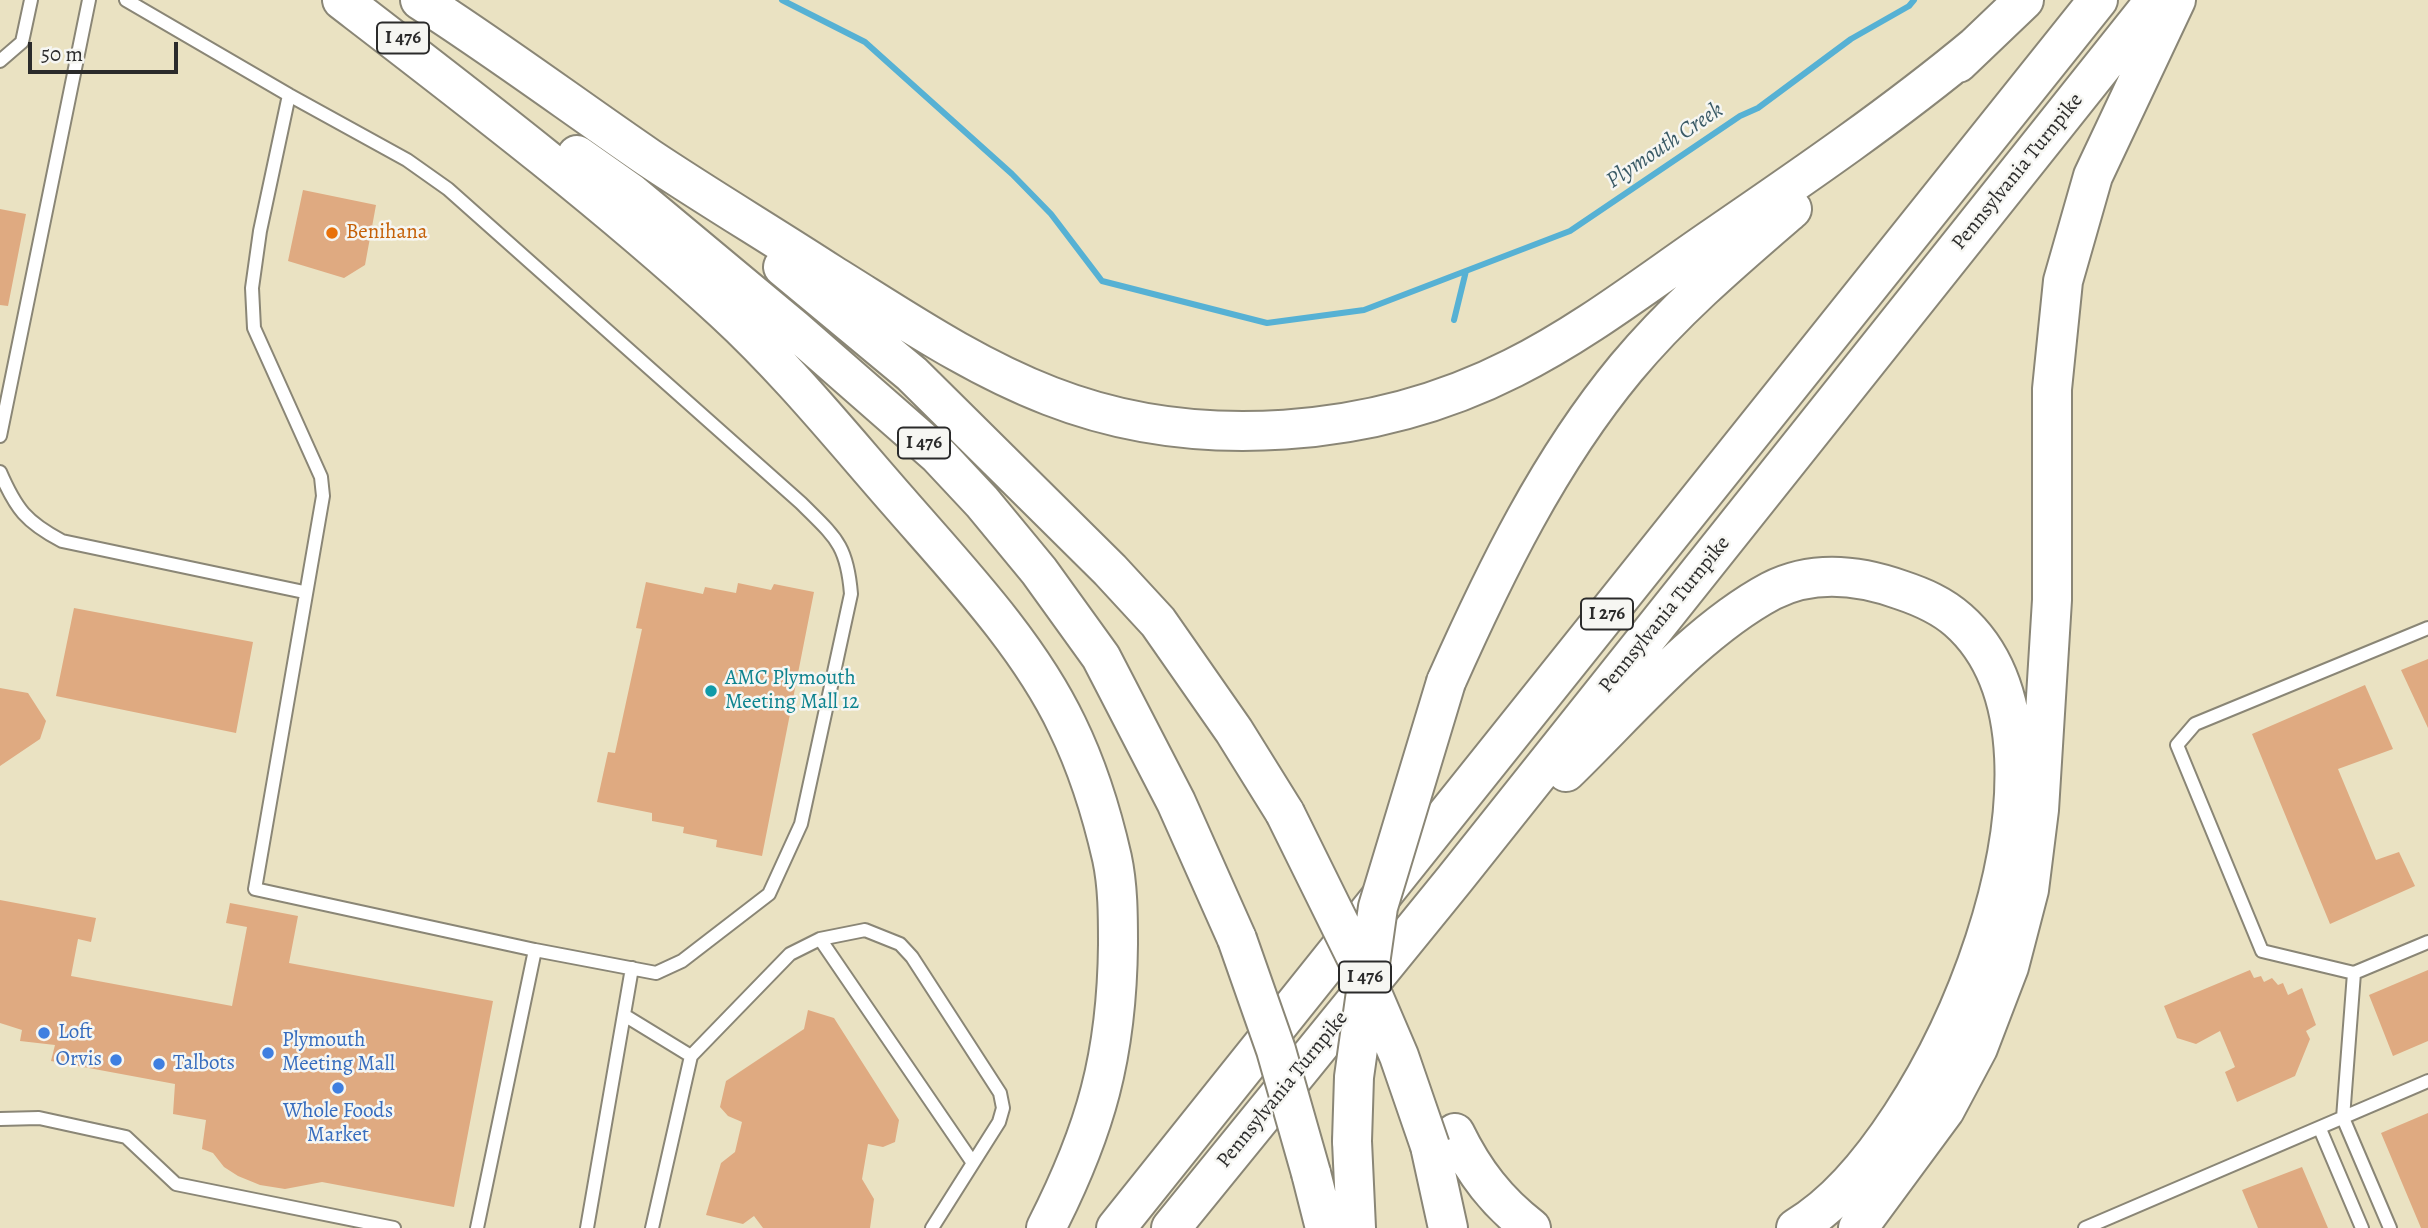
<!DOCTYPE html>
<style>
body{margin:0}
#map{position:relative;width:2428px;height:1228px;overflow:hidden;background:#eae2c2;font-family:Alegreya,serif}
canvas{display:block}
.scale{position:absolute;left:28px;top:42px;width:150px;height:32px;box-sizing:border-box;border:4px solid #2b2b2b;border-top:0;padding-left:9px;font-size:21px;line-height:24px;white-space:nowrap;color:#2b2b2b;-webkit-text-stroke:5px #f6f6f2;paint-order:stroke}
</style>
<div id="map">
<canvas width="2428" height="1228"></canvas>
<div class="scale">50 m</div>
</div>
<script>
const ctx = document.querySelector('canvas').getContext('2d');
ctx.lineJoin = 'round';
function stroke(path, color, width, dash) { ctx.strokeStyle = color; ctx.lineWidth = width; ctx.lineCap = dash ? 'butt' : 'round'; ctx.setLineDash(dash || []); ctx.stroke(path); }
function paint(path, color) { ctx.fillStyle = color; ctx.fill(path, 'evenodd'); }
function drawText(font, color, halo, rows, align = 'center') {
  ctx.font = font + ' Alegreya,serif'; ctx.lineWidth = 5; ctx.setLineDash([]); ctx.textBaseline = 'middle'; ctx.strokeStyle = halo; ctx.fillStyle = color; for (const [text, x, y, turn = 0] of rows) {
    ctx.save(); ctx.translate(x, y); ctx.rotate((+turn || 0) * Math.PI / 180); ctx.textAlign = isNaN(turn) ? turn : align; if (halo) ctx.strokeText(text, 0, 0); ctx.fillText(text, 0, 0); ctx.restore();
  }
}
stroke(new Path2D(`
 M782 0 865 42 1012 174 1051 214 1102 281 1267 323 1364 310 1570 231 1740 116 1758 108 1851 39 1909 6 1914 0
 M1454 320 1466 271`), '#56b1d4', 6);
paint(new Path2D(`
 M303 190 376 205 365 265 344 278 288 261Z
 M0 209 26 214 8 306 0 305Z
 M646 582 703 594 705 587 736 593 738 583 771 590 774 584 814 592 762 856 716 847 717 840 683 833 684 827 652 821V813L597 802 608 752 615 753 642 629 636 628Z
 M74 608 253 642 236 733 56 696Z
 M2428 659V728L2401 670Z
 M2365 685 2393 749 2338 769 2376 860 2399 852 2415 886 2330 924 2252 734Z
 M0 688 28 693 46 721 40 739 0 766Z
 M0 900 96 918 91 942 78 939 71 976 232 1006 247 927 226 923 230 903 298 916 289 963 493 1001 454 1207 322 1182 285 1189 260 1185 238 1176 224 1167 213 1153 202 1149 206 1120 173 1114 175 1084 51 1061 55 1045 20 1041 22 1030 0 1023Z
 M2250 970 2254 978 2261 976 2264 982 2272 978 2278 985 2283 983 2288 995 2302 988 2316 1025 2306 1031 2310 1039 2295 1076 2237 1102 2225 1072 2235 1067 2220 1031 2196 1044 2177 1038 2164 1006Z
 M2428 970V1041L2393 1056 2369 995Z
 M808 1010 834 1018 899 1120 895 1142 883 1147 868 1144 862 1179 874 1199 870 1228H763L754 1216 743 1224 706 1215 721 1163 735 1152 742 1122 728 1116 720 1107 726 1081 804 1029Z
 M2428 1113V1228H2421L2381 1133Z
 M2302 1167 2328 1228H2258L2242 1190Z`), '#dfaa81');
const lane = new Path2D(`
 M126 0 289 95 407 160 448 189 801 503C835 537 847 544 851 594L801 824 769 894 682 961 656 973 535 950 477 1228
 M0 61 22 42 31 0
 M289 95 260 231 252 288 254 328 321 477 323 496 255 889 535 950
 M0 436 89 0
 M0 472C16 509 26 522 62 541L304 592
 M2428 628 2195 724 2177 745 2262 951 2354 973 2428 942
 M820 939 973 1163
 M2354 973 2343 1118 2390 1228
 M624 1015 691 1056 790 954 820 939 865 930 900 944 912 957 1000 1093 1003 1108 999 1122 932 1228
 M0 1119 39 1118 126 1137 176 1184 394 1228
 M2320 1129 2362 1228
 M587 1228 632 968
 M652 1228 691 1056
 M2085 1228 2428 1081`);
const highway = new Path2D(`
 M342 0C472 100 603 200 724 311 787 369 842 437 898 501 957 569 1028 643 1067 725 1087 766 1102 814 1112 858 1118 886 1118 916 1118 944 1117 1055 1096 1130 1046 1228
 M420 0C498 50 573 106 649 158 709 198 771 235 831 274 902 318 972 366 1050 396 1196 453 1375 438 1513 368 1585 332 1650 281 1716 236 1805 175 1894 114 1977 45
 M1958 63 2024 0
 M577 155 631 193 793 328 938 455 982 502 1039 571 1101 657 1176 802 1237 939
 M783 267 912 374 1110 570 1158 622 1234 731 1285 813
 M1446 682C1495 572 1549 461 1626 368 1675 309 1734 259 1792 209
 M1566 772C1627 713 1696 631 1771 591 1812 570 1859 575 1901 590 1922 597 1941 605 1958 620 2104 748 1937 1145 1796 1228
 M1455 1133C1474 1172 1497 1202 1531 1228
 M1352 1141 1356 1228
 M1430 1146 1448 1228
 M1311 1173 1325 1228
 M1116 1228 2098 0
 M1171 1228 1454 880 2155 0
 M1858 1228 1945 1110 1978 1048 2009 967 2029 890 2039 810 2052 600V389L2063 281 2093 176 2176 0`);
stroke(lane, '#8a8676', 16);
stroke(highway, '#8a8676', 42);
stroke(lane, '#fff', 12);
stroke(highway, '#fff', 38);
const highwayBridge = new Path2D(`
 M1285 813 1360 965 1399 1056 1430 1146
 M1237 939 1276 1050 1311 1173
 M1352 1141 1354 1077 1378 907 1446 682`);
stroke(highwayBridge, '#8a8676', 42, []);
stroke(highwayBridge, '#fff', 38);
for (const [x, y, r, color] of [
 [332,233,7,"#e8710a"],
 [711,691,7,"#0f9aa8"],
 [44,1033,7,"#3f7fe0"],
 [268,1053,7,"#3f7fe0"],
 [116,1060,7,"#3f7fe0"],
 [159,1064,7,"#3f7fe0"],
 [338,1088,7,"#3f7fe0"]
]) { const dot = new Path2D(); dot.arc(x, y, r, 0, 2 * Math.PI); ctx.fillStyle = color; ctx.fill(dot); stroke(dot, '#f6f6f2', 2.5); }
for (const [x, y, w] of [
 [403,38,52],
 [924,443,52],
 [1607,614,52],
 [1365,977,52]
]) { const box = new Path2D(); box.roundRect(x - w / 2, y - 15.5, w, 31, 5); ctx.fillStyle = '#f6f6f2'; ctx.fill(box); stroke(box, '#2b2b2b', 2); }
drawText('bold 19px', '#2b2b2b', null, [
 ["I 476",403,38],
 ["I 476",924,443],
 ["I 276",1607,614],
 ["I 476",1365,977]
]);
drawText('21px', '#2b2b2b', '#f6f6f2', [
 ["Pennsylvania Turnpike",2018,172,-51],
 ["Pennsylvania Turnpike",1665,615,-51],
 ["Pennsylvania Turnpike",1283,1090,-51]
]);
drawText('21px', '#c56008', '#f6f6f2', [
 ["Benihana",346,233]
], 'left');
drawText('21px', '#0d838f', '#f6f6f2', [
 ["AMC Plymouth",725,679],
 ["Meeting Mall 12",725,703]
], 'left');
drawText('21px', '#366cbe', '#f6f6f2', [
 ["Loft",58,1033],
 ["Plymouth",282,1041],
 ["Meeting Mall",282,1065],
 ["Orvis",102,1060,"right"],
 ["Talbots",173,1064],
 ["Whole Foods",338,1112,"center"],
 ["Market",338,1136,"center"]
], 'left');
drawText('italic 23px', '#3a5a66', '#f6f6f2', [
 ["Plymouth Creek",1665,146,-34]
]);
</script>
